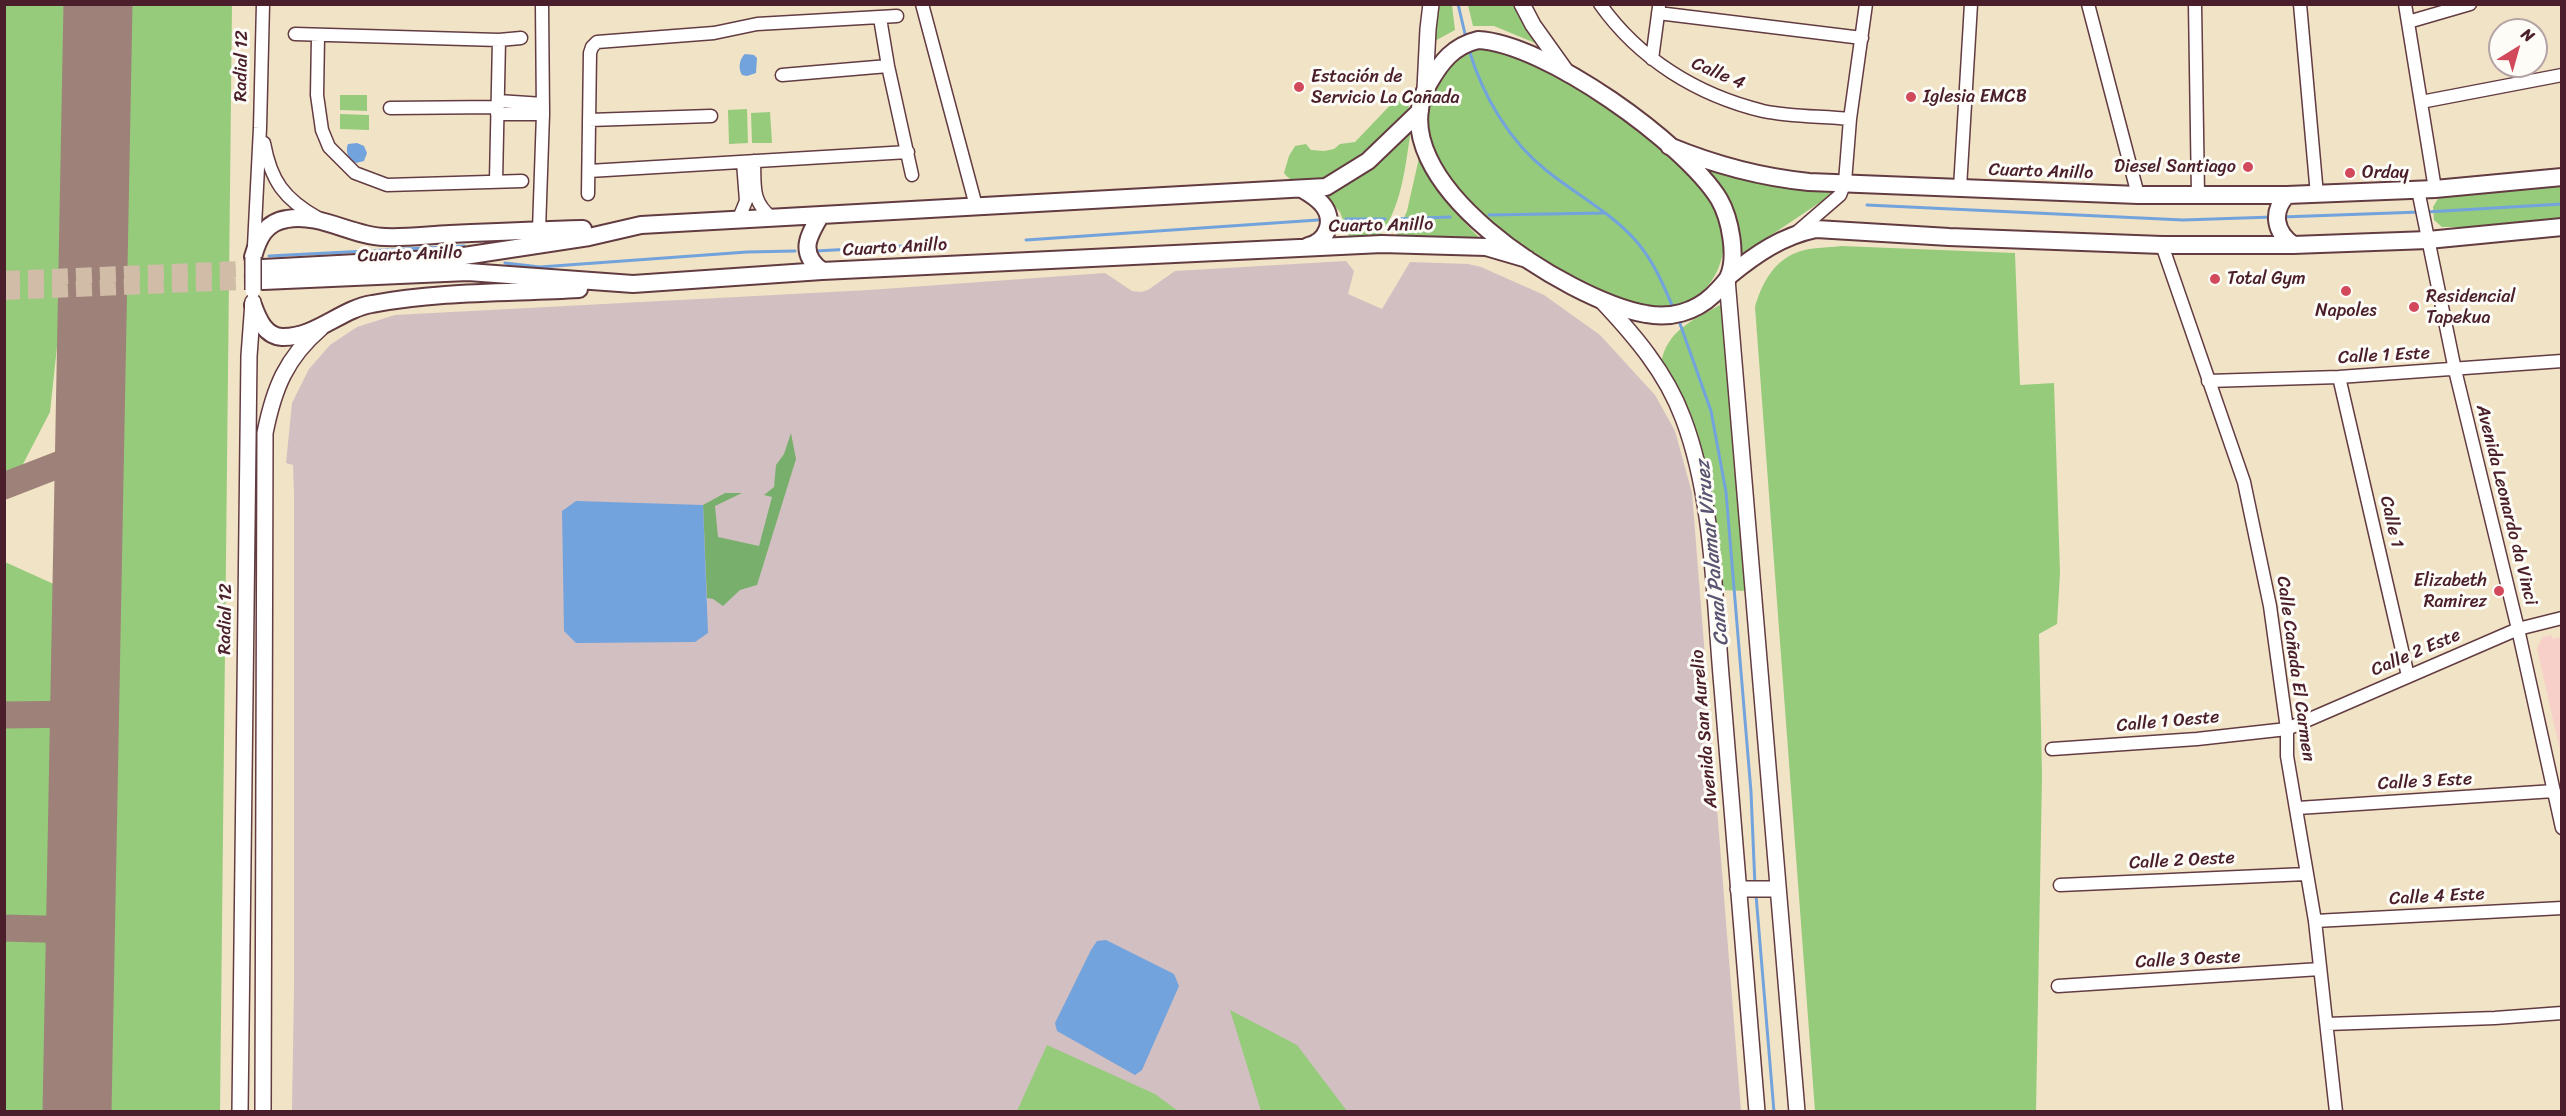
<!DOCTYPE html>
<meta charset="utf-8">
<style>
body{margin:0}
#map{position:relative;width:2566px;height:1116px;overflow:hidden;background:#f1e3c6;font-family:Sriracha,sans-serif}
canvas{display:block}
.frame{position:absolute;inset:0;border:6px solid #4a1f2b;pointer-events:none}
.north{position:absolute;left:2488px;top:18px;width:60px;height:60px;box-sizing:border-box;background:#fdfcf7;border:2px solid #b5a4a5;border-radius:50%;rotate:37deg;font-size:16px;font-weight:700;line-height:24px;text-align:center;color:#4a1f2b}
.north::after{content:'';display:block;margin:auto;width:21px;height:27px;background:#d1495b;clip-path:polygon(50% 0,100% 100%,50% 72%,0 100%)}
</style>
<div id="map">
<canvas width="2566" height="1116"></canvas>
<div class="frame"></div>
<div class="north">N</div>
</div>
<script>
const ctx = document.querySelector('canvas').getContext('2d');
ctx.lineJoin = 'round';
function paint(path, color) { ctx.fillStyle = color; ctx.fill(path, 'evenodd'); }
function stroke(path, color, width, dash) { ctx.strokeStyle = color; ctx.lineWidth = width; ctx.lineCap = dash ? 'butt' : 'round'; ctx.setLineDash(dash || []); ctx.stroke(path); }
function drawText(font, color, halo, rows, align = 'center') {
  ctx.font = font + ' Sriracha,sans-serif'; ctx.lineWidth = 6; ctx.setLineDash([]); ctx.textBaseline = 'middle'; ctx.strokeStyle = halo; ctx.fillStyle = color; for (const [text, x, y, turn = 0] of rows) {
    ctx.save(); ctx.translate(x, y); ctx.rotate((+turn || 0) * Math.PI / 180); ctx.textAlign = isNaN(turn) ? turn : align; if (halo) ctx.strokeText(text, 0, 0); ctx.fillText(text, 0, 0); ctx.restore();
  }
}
paint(new Path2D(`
 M2551 635 2553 639 2561 637V755L2537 649 2542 637Z`), '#f7d1c9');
paint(new Path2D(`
 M1346 261 1354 271 1348 294 1382 309 1410 262 1468 264 1481 267 1544 295 1600 335 1655 395 1675 431 1692 493 1741 1111H292L294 989V493L293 465 286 463 292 403 309 369 330 345 357 327 395 315 869 290 1105 273 1132 291 1141 292 1148 290 1175 271Z`), '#d2bfc1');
paint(new Path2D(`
 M5 4 66 5 59 328 50 412 21 468 5 478Z
 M128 5H232L220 1111H109L112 699Z
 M1438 5H1452L1455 30 1433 42Z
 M1468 5H1514L1535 43 1494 26H1473Z
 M1482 47C1564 70 1636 120 1695 181 1708 193 1720 208 1723 226 1730 269 1702 309 1657 309 1640 310 1620 300 1605 293 1544 266 1443 205 1427 134 1421 106 1446 73 1461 52Z
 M340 95H367V111L340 110Z
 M1399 96 1411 102C1404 121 1386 132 1371 145 1350 163 1309 205 1284 173L1289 156 1295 146 1306 144 1311 150 1324 151 1334 149 1340 144 1355 142Z
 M747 109 748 143 729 144 728 110Z
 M770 112 772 143H752L751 113Z
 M340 114 369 115V130L340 129Z
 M1411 130C1405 166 1402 210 1377 239H1350L1340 212 1324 195Z
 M1419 158C1438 190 1458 218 1485 243L1461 237 1396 236 1407 211Z
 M1706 168 1732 177 1836 188 1822 201 1740 256C1738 213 1733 201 1706 168Z
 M2561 185V219L2476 227H2442L2434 220 2433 207 2439 197Z
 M1841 246 2015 253 2020 385 2054 383 2060 573 2057 624 2039 634 2042 776 2036 1111H1815L1755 307C1761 285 1774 260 1798 252 1810 247 1827 248 1841 246Z
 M1722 304 1747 591 1719 590 1707 476 1661 364C1666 330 1695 319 1722 304Z
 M5 562 58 586 46 1111H5Z
 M1230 1010 1297 1045 1347 1111H1261Z
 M1047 1045 1155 1094 1178 1111H1017Z`), '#96cb7c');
paint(new Path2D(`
 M791 433 796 459 757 585 740 590 723 606 713 599 707 598 703 505 725 493H742L715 506 718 537 759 546 772 497 764 495 774 487 776 465 784 454Z`), '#78af6c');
paint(new Path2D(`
 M745 54 754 55 757 58 756 73 747 76 742 75C738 69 739 59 745 54Z
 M357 143 364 146 367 153 364 161 356 163C348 161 345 150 348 144Z
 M576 501 703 505 708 633 695 642 576 643 564 631 562 511Z
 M1106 940 1174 974 1179 986 1142 1070 1135 1075 1057 1031 1055 1023 1091 950 1097 941Z`), '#72a3dd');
stroke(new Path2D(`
 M1458 4 1466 38
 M1469 50C1483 96 1509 141 1547 171 1577 195 1612 213 1637 242 1654 262 1664 286 1674 310
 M1867 205 2183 220 2273 217
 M2426 212 2562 204
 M1489 215 1604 213
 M2282 217 2420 212
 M1346 219H1385
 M1397 219 1450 217
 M1026 240 1318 220
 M816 251 940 244
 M269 256 464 246
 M505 263 540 267 747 252 795 251
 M1678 318 1711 411 1726 492 1751 792 1755 886
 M1756 895 1774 1112`), '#72a3dd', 3);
stroke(new Path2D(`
 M4 486 89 453
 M4 715 84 714
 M4 928 80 930`), '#9e8178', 27);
stroke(new Path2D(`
 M77 1112 98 4`), '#9e8178', 69);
stroke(new Path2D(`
 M4 279 263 268
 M4 292 263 281`), '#d0bca7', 16, [16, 8]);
const minor = new Path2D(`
 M922 4 976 206
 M1600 4C1639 59 1697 95 1763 111 1791 117 1821 116 1850 119
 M2088 4 2138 195
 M2195 4 2198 195
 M2300 4 2317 195
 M2405 4 2435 189
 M1658 13 1862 38
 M880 18 888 66 912 175
 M2408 22 2470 4
 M295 34 499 40 521 38
 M318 37 317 95 322 130 329 147 355 173 387 185 522 181
 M1652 59 1659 7
 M782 75 888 66
 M498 101 543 104
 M2421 102 2562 75
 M390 108 497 107
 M497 114H543
 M589 120 711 116
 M264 143C271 181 284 199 318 218
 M754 161C755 186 751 201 772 218
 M589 171 908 152
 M496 181 499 40
 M1960 188 1971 4
 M2418 190 2455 370 2518 629 2562 828
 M588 194 590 53 592 47 597 42 714 33 757 24 897 16
 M732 220 739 218 746 201 743 162
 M539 230 543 114 542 4
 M1796 233 1840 195 1845 182 1850 119 1866 4
 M2162 245 2244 482 2270 606 2287 729V756L2315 921 2336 1112
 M254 246 260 128 263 4
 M2339 377 2408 676
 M2208 381 2339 377 2562 361
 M2052 749 2197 739 2287 729 2518 629 2562 618
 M2298 808 2554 791
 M2060 885 2306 874
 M2315 921 2562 908
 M2058 986 2320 969
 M2327 1024 2495 1018 2562 1013`);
const major = new Path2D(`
 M1522 4 1533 25 1568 74
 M1425 89 1428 29 1431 4
 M1727 279 1797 1112
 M1601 300C1634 335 1666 372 1683 418 1714 499 1714 600 1722 687 1733 828 1745 970 1757 1112
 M1738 889H1778
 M240 1112 249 356 253 302
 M263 1112 265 433C274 388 286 358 321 328`);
const highway = new Path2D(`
 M1478 40C1545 43 1684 143 1719 199 1730 218 1738 257 1728 278 1724 284 1718 290 1713 295 1695 312 1670 319 1646 314 1570 301 1373 180 1429 83 1441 62 1453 46 1478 40Z
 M1669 146C1715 165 1759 177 1809 182L2138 195H2287L2435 189 2562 177
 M1302 189C1309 193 1317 198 1322 204 1336 220 1327 242 1308 246
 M2287 195C2271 212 2275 232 2293 245
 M821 215C808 236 798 253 822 271
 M253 257C258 239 265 222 287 219 321 213 351 236 385 237 406 238 428 235 450 234 494 232 538 230 583 229
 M263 268 451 258 589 237 641 225 1326 187 1368 161 1420 111
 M1729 276C1756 254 1782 236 1816 229L1949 237 2162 245H2293L2428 240 2562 227
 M263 281 468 272 633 284 822 271 1382 244 1486 247 1527 259
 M253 305C258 319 265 336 282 337 315 338 341 309 372 304 440 291 511 293 579 289`);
stroke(minor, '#633c42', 15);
stroke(major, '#633c42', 18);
stroke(highway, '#633c42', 20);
stroke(minor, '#fff', 12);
stroke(major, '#fff', 15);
stroke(highway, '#fff', 16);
const majorBridge = new Path2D(`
 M253 290V257`);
stroke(majorBridge, '#633c42', 18, []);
stroke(majorBridge, '#fff', 15);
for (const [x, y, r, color] of [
 [1299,87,6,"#d1495b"],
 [1911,97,6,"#d1495b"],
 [2248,167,6,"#d1495b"],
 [2350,173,6,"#d1495b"],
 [2215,279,6,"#d1495b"],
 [2346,291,6,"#d1495b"],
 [2414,307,6,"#d1495b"],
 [2499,591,6,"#d1495b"]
]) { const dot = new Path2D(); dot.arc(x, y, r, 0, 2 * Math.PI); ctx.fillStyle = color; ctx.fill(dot); stroke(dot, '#fdfcf7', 2); }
drawText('18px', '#4a1f2b', '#fdfcf7', [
 ["Radial 12",242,66,-89],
 ["Calle 4",1718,74,23],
 ["Cuarto Anillo",2041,172,2],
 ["Cuarto Anillo",1381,226,-1],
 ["Cuarto Anillo",895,248,-3],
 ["Cuarto Anillo",410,255,-2],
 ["Calle 1 Este",2384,356,-3],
 ["Avenida Leonardo da Vinci",2506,505,76],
 ["Calle 1",2391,522,77],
 ["Radial 12",226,619,-89],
 ["Calle 2 Este",2416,653,-23],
 ["Calle Cañada El Carmen",2295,669,82],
 ["Calle 1 Oeste",2168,722,-5],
 ["Avenida San Aurelio",1705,729,-95],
 ["Calle 3 Este",2425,782,-3],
 ["Calle 2 Oeste",2182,861,-3],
 ["Calle 4 Este",2437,897,-3],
 ["Calle 3 Oeste",2188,960,-3]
]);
drawText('18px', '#4a1f2b', '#fdfcf7', [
 ["Estación de",1311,77],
 ["Servicio La Cañada",1311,98],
 ["Iglesia EMCB",1923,97],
 ["Diesel Santiago",2236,167,"right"],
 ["Orday",2362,173],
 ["Total Gym",2227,279],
 ["Residencial",2426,297],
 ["Tapekua",2426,318],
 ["Napoles",2346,311,"center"],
 ["Elizabeth",2487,581,"right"],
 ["Ramirez",2487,602,"right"]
], 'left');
drawText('italic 20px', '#5a5472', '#fdfcf7', [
 ["Canal Palamar Viruez",1713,553,-96]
]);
</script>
